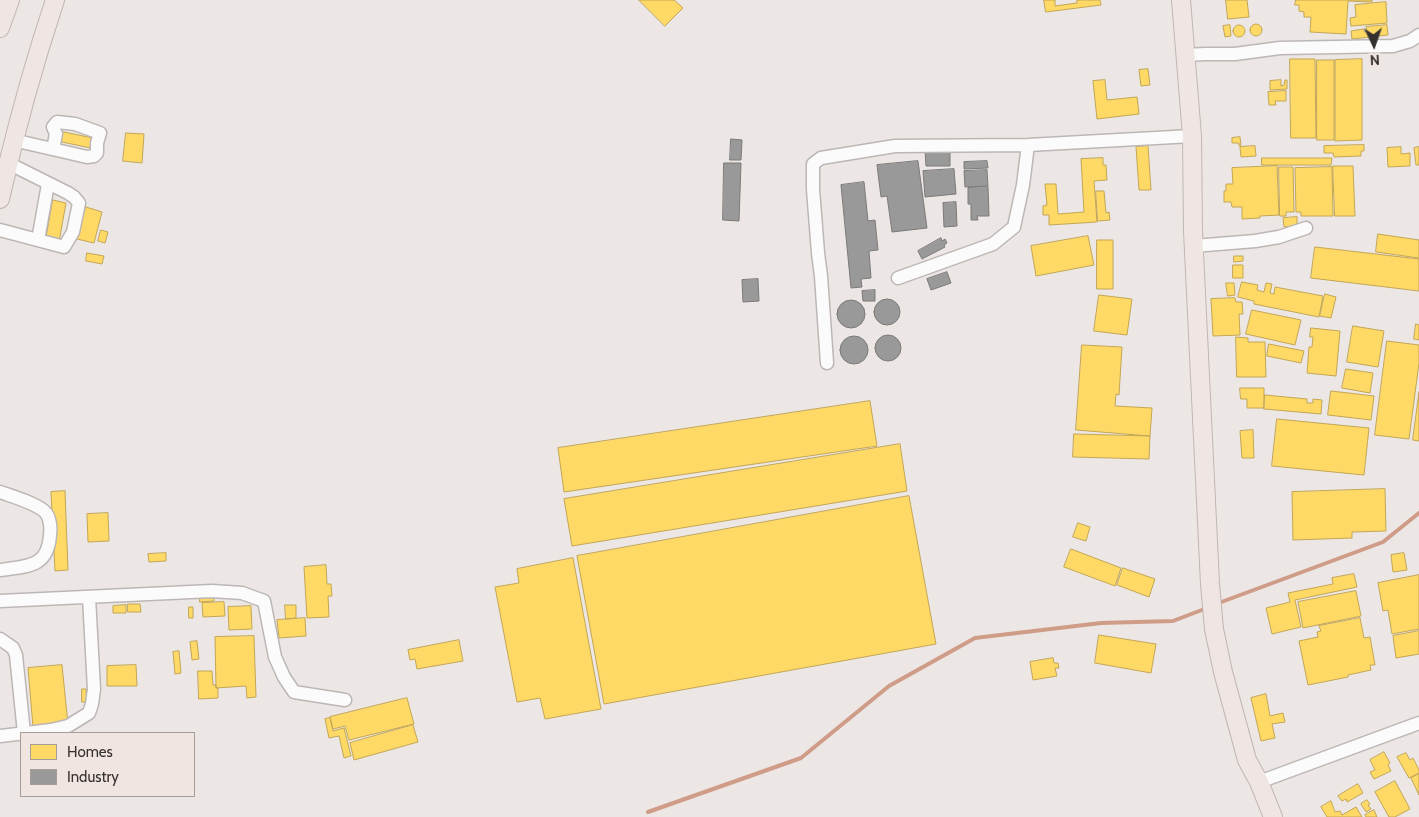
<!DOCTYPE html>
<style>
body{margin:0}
#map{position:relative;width:1419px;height:817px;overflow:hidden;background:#ece6e4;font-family:Cabin,sans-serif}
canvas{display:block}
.legend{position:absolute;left:20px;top:732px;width:175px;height:65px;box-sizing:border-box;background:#f0e5e1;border:1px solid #a59d99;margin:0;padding:6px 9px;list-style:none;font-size:15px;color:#34302e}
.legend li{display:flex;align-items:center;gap:10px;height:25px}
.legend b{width:25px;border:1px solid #a59d99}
.north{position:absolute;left:1349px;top:20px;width:50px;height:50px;-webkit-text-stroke:4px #f0e5e1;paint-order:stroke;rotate:177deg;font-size:14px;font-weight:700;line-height:20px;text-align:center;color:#34302e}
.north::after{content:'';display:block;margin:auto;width:18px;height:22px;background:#34302e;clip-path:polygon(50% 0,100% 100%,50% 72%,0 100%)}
</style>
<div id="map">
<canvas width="1419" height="817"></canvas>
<ul class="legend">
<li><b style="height:14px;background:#ffd966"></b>Homes</li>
<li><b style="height:14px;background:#999"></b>Industry</li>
</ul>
<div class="north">N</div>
</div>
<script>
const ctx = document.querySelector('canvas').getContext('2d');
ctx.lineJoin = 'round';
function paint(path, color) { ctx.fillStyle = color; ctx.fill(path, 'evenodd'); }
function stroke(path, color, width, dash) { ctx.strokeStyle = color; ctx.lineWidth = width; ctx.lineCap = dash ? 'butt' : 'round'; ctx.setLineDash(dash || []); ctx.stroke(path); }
const homes = new Path2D(`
 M639 0H674L683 8 665 26Z
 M1044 0H1055V6L1077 3V0H1100L1101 5 1046 12Z
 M1226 0H1247L1249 17 1228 19Z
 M1296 0H1372V2L1348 1 1346 34 1310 32 1311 17H1304V12L1299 11V5H1295Z
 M1386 2 1387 23 1351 26 1350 18 1356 17 1355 5Z
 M1250 30a6 6 0 1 1 12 0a6 6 0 1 1-12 0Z
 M1230 25 1231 36 1225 37 1223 26Z
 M1387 25 1388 35 1352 39 1351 31 1364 29V32L1367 31 1366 27Z
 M1233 31a6 6 0 1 1 12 0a6 6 0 1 1-12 0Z
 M1290 59H1315L1316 138H1291Z
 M1362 59V140L1335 141V60Z
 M1317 60H1334V140H1317Z
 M1148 69 1150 85 1141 86 1139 70Z
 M1105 80 1107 100 1137 97 1139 114 1097 119 1093 81Z
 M1281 80V86L1284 85 1285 80H1287V89L1270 90V81Z
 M1286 91V101H1275L1276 105H1269L1268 92Z
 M59 131 93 138 91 148 57 141Z
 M126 133 144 134 142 163 123 161Z
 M1240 137 1241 145 1239 146V143H1232V138Z
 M1364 145V151H1361V156L1334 157 1333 153H1324V146Z
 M1148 146 1151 190H1139L1136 147Z
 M1255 146 1256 156 1241 157 1240 147Z
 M1401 147V154L1410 153V166L1388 167 1387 148Z
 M1419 147V165H1416L1414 148Z
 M1103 158V165H1106L1107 180 1094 181 1097 222 1049 225V215H1043V206L1047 205 1045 184H1056L1058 214 1084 212 1081 159Z
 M1262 158H1332L1331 165H1262Z
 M1277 166 1279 215 1260 216V218L1242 219V207H1232L1231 202H1224V191H1226V184H1233L1232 168Z
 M1333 166H1353L1355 216H1335Z
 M1279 167H1293L1294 212H1286V216H1280Z
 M1332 167 1333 216H1301V212H1296L1295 168Z
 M1096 191H1104L1106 213 1109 212 1110 220 1098 221Z
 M53 200 66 203 59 242 46 240Z
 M86 207 102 212 94 243 77 239Z
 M1297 217V226L1284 227 1283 218Z
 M101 230 108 232 105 243 98 241Z
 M1378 234 1419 240V258L1376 252Z
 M1088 236 1094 265 1036 276 1031 246Z
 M1097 240H1113V289H1097Z
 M1315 247 1419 259V291L1311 278Z
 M87 253 104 256 102 264 86 261Z
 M1234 256H1243V261L1234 262Z
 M1233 265H1243V278H1233Z
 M1242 282 1258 285 1257 290 1264 292 1266 283 1272 284 1270 293 1274 294 1275 287 1323 296 1319 317 1254 304V301L1238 297Z
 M1226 283H1234L1235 295 1228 296Z
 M1325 294 1336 297 1331 318 1320 316Z
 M1099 295 1132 299 1127 335 1094 331Z
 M1235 298 1236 302H1242L1243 314H1239L1240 335 1213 336 1211 299Z
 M1252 310 1301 320 1295 345 1246 334Z
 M1416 324 1419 325V340L1414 339Z
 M1353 326 1384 331 1378 367 1347 362Z
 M1311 328 1340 331 1336 376 1307 373 1309 347H1312L1313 337H1310Z
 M1236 337 1248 338V342H1265L1266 377H1237Z
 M1387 341 1419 345V363L1409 439 1375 435Z
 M1269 344 1304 351 1301 363 1267 356Z
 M1082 345 1122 347 1119 395 1116 394 1115 406 1152 408 1150 436 1076 430Z
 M1346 369 1373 373 1370 393 1342 388Z
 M1240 388H1264V408H1247V399H1241Z
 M1331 391 1374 396 1371 420 1328 415Z
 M1419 392V441L1413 440Z
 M1265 395 1307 399V403H1313V399L1322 400 1321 414 1264 409Z
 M870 401 877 446 564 492 558 448Z
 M1277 419 1369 428 1364 475 1272 466Z
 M1253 430 1254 458H1242L1240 431Z
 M1074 434 1150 436 1149 459 1073 457Z
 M900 444 907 491 572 546 564 499Z
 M1385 489 1386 531 1352 532V538L1293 540 1292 492Z
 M65 491 68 570 55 571 51 492Z
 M909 496 936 644 604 704 577 556Z
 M108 513 109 541 88 542 87 514Z
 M1078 523 1090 527 1086 541 1073 537Z
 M1071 549 1121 568 1115 586 1064 567Z
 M166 553V561L149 562 148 554Z
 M1404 553 1407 570 1393 572 1391 555Z
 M573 558 601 709 545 719 540 698 517 702 495 587 519 583 517 569Z
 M326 565 327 584H331L332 596H328L329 617 307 618 304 567Z
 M1123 568 1155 579 1149 597 1117 585Z
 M1354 574 1357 587 1295 600 1301 627 1272 634 1266 608 1290 602 1288 593 1333 584 1332 578Z
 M1419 575V629L1392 634 1388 610 1383 611 1378 583Z
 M1356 591 1361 616 1303 628 1298 602Z
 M200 597H214V601L200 602Z
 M224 602 225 616 203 617 202 603Z
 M128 604H140L141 612H128Z
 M126 605V613H113V606Z
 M285 605H296V618L286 619Z
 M251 606 252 629 229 630 228 607Z
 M189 607H193V618H189Z
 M305 618 306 636 279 638 277 620Z
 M1360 618 1364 638 1370 637 1375 665H1370L1371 670 1348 675V677L1308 685 1299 641 1318 637 1317 632 1321 631 1319 626Z
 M1419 631V654L1396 658 1393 636Z
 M1099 635 1156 644 1151 673 1095 663Z
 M254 636 256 697 247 698 246 686 216 688 215 637Z
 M459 640 463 661 417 669 415 659 410 660 408 650Z
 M197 641 199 659 192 660 190 642Z
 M179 651 181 673 175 674 173 652Z
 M1053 658 1054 663H1058L1059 668H1055L1057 676 1033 680 1030 662Z
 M62 665 68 724 33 727 28 668Z
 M136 665 137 686H107V666Z
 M198 671H212L213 685H216V688H218V698L199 699Z
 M82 689H86L87 702H82Z
 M1266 694 1270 716 1283 713 1285 722 1272 724 1275 738 1261 741 1251 698Z
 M407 698 414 724 349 740 345 726 333 729 330 717Z
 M330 718 333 731 344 728 351 756 344 758 339 736 329 738 325 719Z
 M413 725 418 742 354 760 350 743Z
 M1384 752 1390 763 1388 765 1391 771 1374 779 1370 772 1375 770 1370 760Z
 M1406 753 1410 760 1413 758 1419 770V773L1409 778 1397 757Z
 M1419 774V795L1411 778Z
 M1395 781 1410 809 1395 817H1389L1375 792Z
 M1358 784 1363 793 1347 802 1346 799 1342 801 1338 796Z
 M1367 800 1370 804 1368 805 1371 809 1366 812 1361 804Z
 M1331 801 1335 812 1340 811 1342 815 1356 807 1362 817H1327L1321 807Z
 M1374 810 1377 817H1366L1365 815Z`);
paint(homes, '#ffd966');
stroke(homes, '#c2a655', 1);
const industry = new Path2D(`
 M731 139 742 140 741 160H730Z
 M950 149V166H926L925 150Z
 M918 161 927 228 892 232 887 196 881 197 877 165Z
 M987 161 988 168 964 169V162Z
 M724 163H741L739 221 723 220Z
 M954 169 956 194 925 197 923 171Z
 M987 170 988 186 965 187 964 171Z
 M864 182 868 221 875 220 878 250 869 251 871 278 861 279 862 287 851 288 841 185Z
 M988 187 989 216H977L978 220H971V204H968V188Z
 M956 202 957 226 944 227 943 203Z
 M941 238 942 241 945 239 947 243 944 245 945 247 922 259 918 251Z
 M947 272 951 283 931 290 927 279Z
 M758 279 759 301 743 302 742 280Z
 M875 290V301H863L862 291Z
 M874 312a13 13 0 1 1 26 0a13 13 0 1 1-26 0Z
 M837 314a14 14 0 1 1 28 0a14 14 0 1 1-28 0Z
 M875 348a13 13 0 1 1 26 0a13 13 0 1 1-26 0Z
 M840 350a14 14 0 1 1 28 0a14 14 0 1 1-28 0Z`);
paint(industry, '#999');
stroke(industry, '#7b7a79', 1);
stroke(new Path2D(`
 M1216 604 1383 542 1419 513
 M648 812 801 758 889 686 975 638 1101 623 1173 621 1207 608`), '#cf9c88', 4);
const minor = new Path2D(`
 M1185 55 1205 54H1235L1280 48 1393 46 1410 41 1419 35
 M13 140 87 157 94 156 97 153V143L100 133 75 124 57 122 53 127 56 134 53 149
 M0 230 64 247 73 232 79 203 74 197 68 193 8 163
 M38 240 48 184
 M1194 246 1255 241 1279 237 1306 228
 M898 278 993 244 1014 227 1023 185 1028 145
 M827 363 821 276 818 253 813 189V164L821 158 895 146 1028 145 1192 136
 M0 492C11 496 39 504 46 513 50 518 51 528 50 535 48 568 27 566 0 570
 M0 601 212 591 242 593 264 601 275 657 284 677 294 692 345 700
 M0 639 13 648 16 655 24 733
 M0 736 51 730 68 726 89 713 92 704 94 689 89 597
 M1259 782 1419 723`);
const highway = new Path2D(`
 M1181 0 1192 136 1193 231 1210 584 1214 629 1223 672 1247 760 1259 782 1273 817
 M0 28 10 0
 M0 199C15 132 33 66 55 0`);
stroke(minor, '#bcb7b5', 15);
stroke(highway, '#c1b6b1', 20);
stroke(minor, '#fcfbfb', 12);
stroke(highway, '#efe6e3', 18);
</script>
